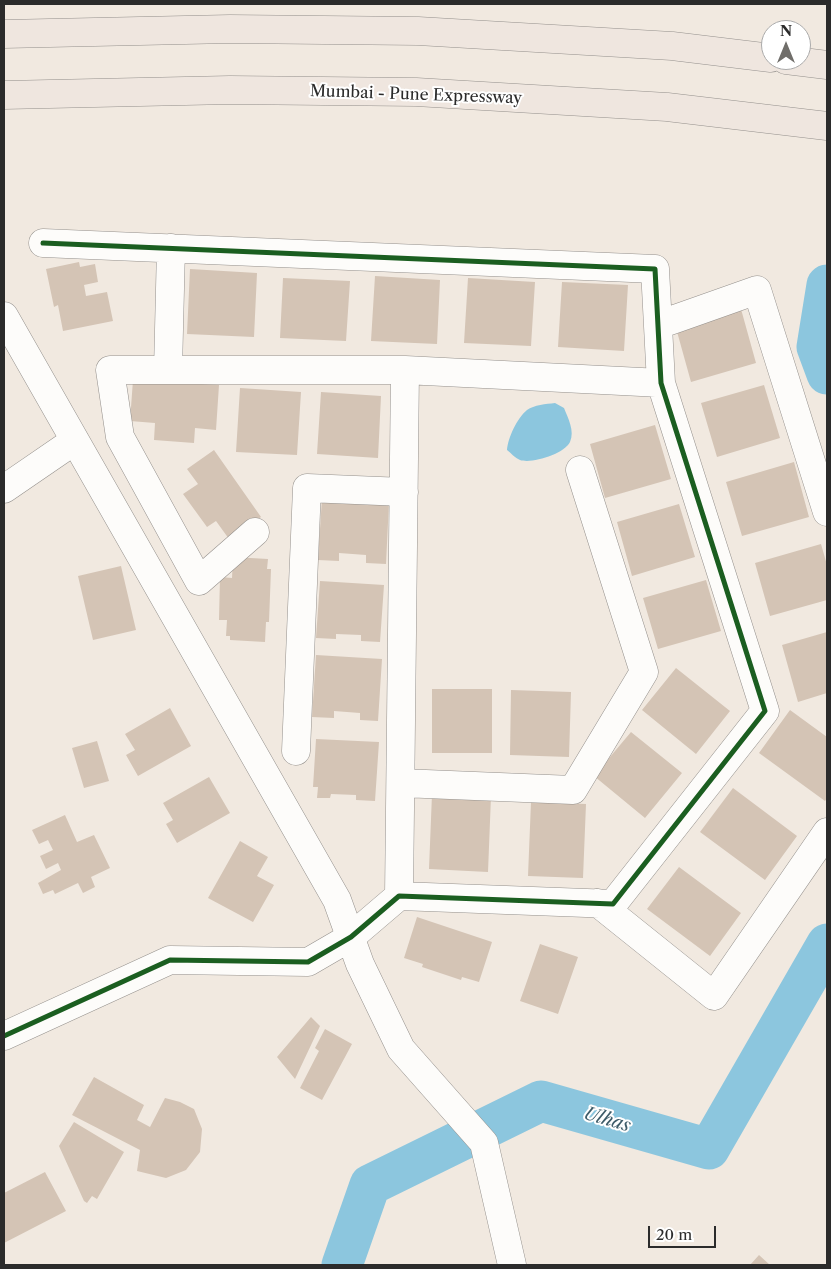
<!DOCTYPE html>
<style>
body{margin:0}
#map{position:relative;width:831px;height:1269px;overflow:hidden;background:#f1e9e0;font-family:"Libre Caslon Text",serif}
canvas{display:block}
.frame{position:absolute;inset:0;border:5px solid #2b2b2b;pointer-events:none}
.north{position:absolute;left:761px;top:20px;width:50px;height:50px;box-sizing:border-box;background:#fff;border:1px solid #aaa;border-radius:50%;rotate:0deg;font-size:14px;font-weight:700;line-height:20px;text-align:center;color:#2b2b2b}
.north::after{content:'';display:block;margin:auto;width:18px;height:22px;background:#706e6a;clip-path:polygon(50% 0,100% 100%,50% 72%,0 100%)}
.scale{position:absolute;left:648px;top:1226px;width:68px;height:22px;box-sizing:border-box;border:2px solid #2b2b2b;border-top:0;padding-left:6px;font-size:15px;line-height:18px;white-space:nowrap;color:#2b2b2b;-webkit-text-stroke:4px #fff;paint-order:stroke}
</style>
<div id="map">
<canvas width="831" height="1269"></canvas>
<div class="frame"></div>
<div class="north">N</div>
<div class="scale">20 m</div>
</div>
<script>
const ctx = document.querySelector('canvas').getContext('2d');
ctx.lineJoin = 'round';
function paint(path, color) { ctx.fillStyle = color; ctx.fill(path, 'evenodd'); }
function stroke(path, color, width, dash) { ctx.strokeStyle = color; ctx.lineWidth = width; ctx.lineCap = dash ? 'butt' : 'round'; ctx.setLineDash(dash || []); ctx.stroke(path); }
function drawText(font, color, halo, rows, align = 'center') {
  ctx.font = font + ' "Libre Caslon Text",serif'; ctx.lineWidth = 4; ctx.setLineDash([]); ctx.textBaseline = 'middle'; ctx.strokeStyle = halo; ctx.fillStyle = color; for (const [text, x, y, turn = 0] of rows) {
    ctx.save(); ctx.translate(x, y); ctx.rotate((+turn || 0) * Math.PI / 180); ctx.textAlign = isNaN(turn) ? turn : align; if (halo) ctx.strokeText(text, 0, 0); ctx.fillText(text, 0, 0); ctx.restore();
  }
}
paint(new Path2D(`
 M555 403 564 408C568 418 575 431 570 442 564 454 532 464 520 460 515 458 511 453 507 450 508 438 517 418 527 410 534 405 546 404 555 403Z`), '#8cc6de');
stroke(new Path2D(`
 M827 285 817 347 827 374
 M342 1265 370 1185 541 1101 709 1149 827 944`), '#8cc6de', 41);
paint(new Path2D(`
 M79 262 80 267 95 264 98 282 84 285 86 296 107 292 113 321 63 331 58 305 54 307 46 269Z
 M190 269 257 273 254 337 187 334Z
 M375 276 440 280 437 344 371 341Z
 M283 278 350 281 346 341 280 338Z
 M468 278 535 282 531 346 464 343Z
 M562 282 628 285 624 351 558 347Z
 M741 309 756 363 691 382 676 328Z
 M133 380 219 385 216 430 195 428 194 443 154 440 155 423 130 421Z
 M764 385 780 438 717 457 701 403Z
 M240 388 301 392 297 455 236 452Z
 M321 392 381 396 378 458 317 454Z
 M655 425 671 479 605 498 590 444Z
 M214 450 261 517 229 539 216 521 207 527 183 494 198 484 187 469Z
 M794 462 809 517 742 536 726 482Z
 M322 498 389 502 386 564 366 563V555L339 553V561L318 560Z
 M679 504 695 557 632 576 617 522Z
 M821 544 827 565V600L770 616 755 563Z
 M233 557 268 559 267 569H271L269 622H266L265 642 230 640V636H226L227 620H219L220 577 232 578Z
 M121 566 136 630 93 640 78 576Z
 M706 580 721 631 658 649 643 598Z
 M320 581 384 585 380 642 361 641V635L336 634V639L316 638Z
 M827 632V693L798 702 782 645Z
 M316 655 382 659 378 721 360 720V713L334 711V718L312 717Z
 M676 668 730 711 696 754 642 710Z
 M432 689H492V753H432Z
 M511 690 571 692 569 757 510 755Z
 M170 708 191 746 138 776 126 755 135 750 125 734Z
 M790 710 827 737V798L825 801 759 753Z
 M631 732 682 773 645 818 594 776Z
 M316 739 379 742 375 801 356 800V795L331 794 330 798H317L318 787H313Z
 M97 741 109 781 84 788 72 748Z
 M209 777 230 813 177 843 166 824 173 820 163 803Z
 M733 788 797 836 765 880 700 832Z
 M432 794 491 796 488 872 429 869Z
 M531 802 586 804 583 878 528 876Z
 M65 815 77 842 94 835 110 868 91 877 95 887 83 893 78 883 55 894 53 890 43 894 38 883 61 870 58 863 46 869 40 856 53 850 48 840 39 844 32 830Z
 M240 841 268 857 257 876 274 885 253 922 208 898Z
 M679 867 741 913 710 956 647 909Z
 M417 917 492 942 479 982 462 977 461 980 422 967 423 964 404 958Z
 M540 944 578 957 558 1014 520 1001Z
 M311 1017 320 1026 295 1079 277 1057Z
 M325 1029 352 1044 322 1100 300 1088 319 1051 315 1048Z
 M94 1077 144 1105 137 1120 150 1127 165 1098 180 1102 194 1109 202 1129 200 1152 186 1170 166 1178 137 1171 140 1150 72 1115Z
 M74 1122 124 1152 97 1199 92 1196 87 1203 84 1201 59 1146Z
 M45 1172 66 1211 4 1243V1193Z
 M759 1255 770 1265H750Z`), '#d4c4b5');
const minor = new Path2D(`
 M4 316 337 900 360 964 401 1049 484 1143 512 1265
 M658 325 757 290 827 512
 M168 370 171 248
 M405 370 661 383
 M4 489 74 441
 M255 532 199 581 120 437 110 370H405L399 896
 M296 751 307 488 404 492
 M401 783 573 790 644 672 580 470
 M598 903 714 996 827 832
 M4 1036 170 960 308 962 351 937 399 896 613 904 765 711 661 383 655 269 43 243`);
const highway = new Path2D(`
 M4 34 230 29 418 31 672 46 771 58
 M786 60 827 65
 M4 95 230 90 416 92 667 107 827 126`);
stroke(minor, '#94908c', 29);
stroke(highway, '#94908c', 29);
stroke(minor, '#fdfcfa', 28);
stroke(highway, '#efe6df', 28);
stroke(new Path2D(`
 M4 1036 170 960 308 962 351 937 399 896 613 904 765 711 661 383 655 269 43 243`), '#1b5e20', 5);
drawText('16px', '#2b2b2b', '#fff', [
 ["Mumbai - Pune Expressway",416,95,2]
]);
drawText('italic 18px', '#3e5c69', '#fff', [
 ["Ulhas",607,1120,16]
]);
</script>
